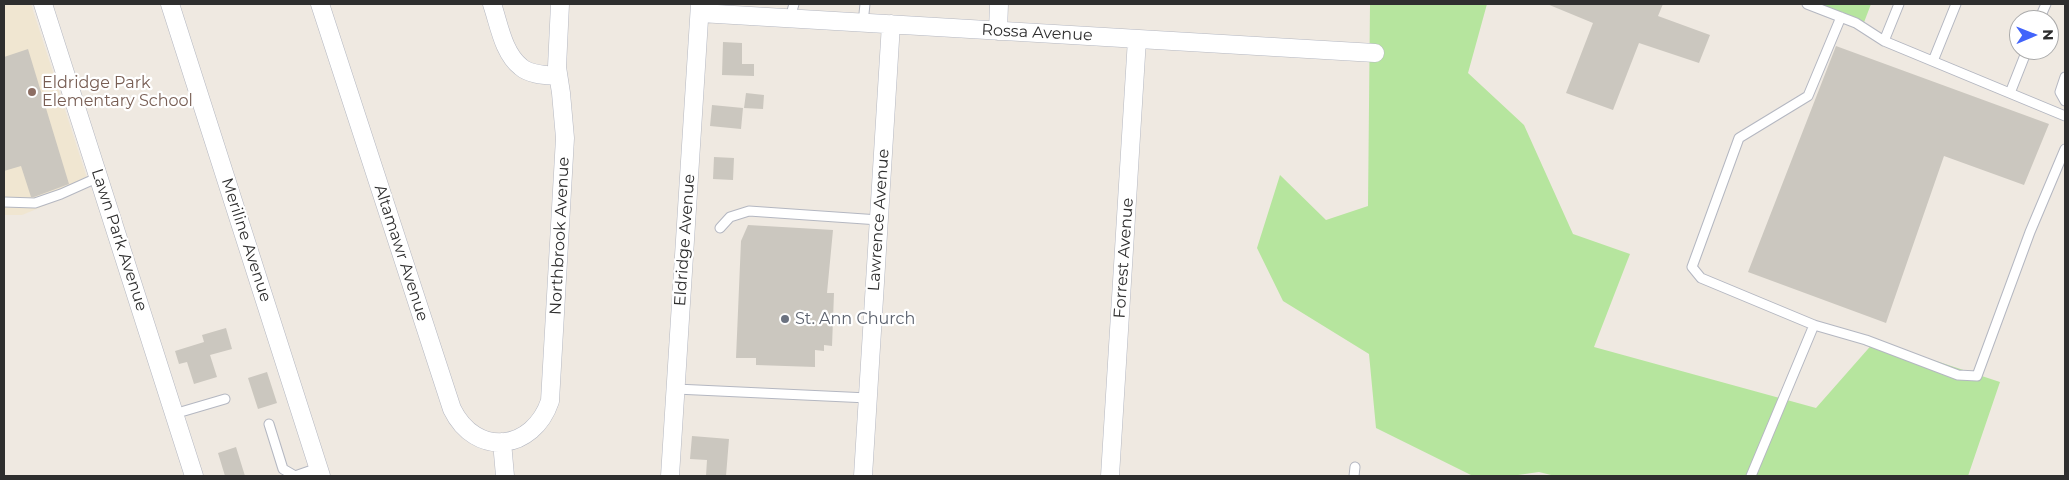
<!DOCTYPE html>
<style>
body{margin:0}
#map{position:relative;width:2069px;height:480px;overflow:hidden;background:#efe9e1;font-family:Montserrat,sans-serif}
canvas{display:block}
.frame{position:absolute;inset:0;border:5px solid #2e2e2e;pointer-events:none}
.north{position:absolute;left:2009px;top:10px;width:50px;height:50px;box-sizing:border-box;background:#fff;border:1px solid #ababab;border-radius:50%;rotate:89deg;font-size:14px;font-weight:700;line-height:20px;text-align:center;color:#2e2e2e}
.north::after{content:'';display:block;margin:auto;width:18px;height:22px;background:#4264fb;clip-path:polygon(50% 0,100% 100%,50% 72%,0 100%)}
</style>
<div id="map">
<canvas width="2069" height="480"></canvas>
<div class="frame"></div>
<div class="north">N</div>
</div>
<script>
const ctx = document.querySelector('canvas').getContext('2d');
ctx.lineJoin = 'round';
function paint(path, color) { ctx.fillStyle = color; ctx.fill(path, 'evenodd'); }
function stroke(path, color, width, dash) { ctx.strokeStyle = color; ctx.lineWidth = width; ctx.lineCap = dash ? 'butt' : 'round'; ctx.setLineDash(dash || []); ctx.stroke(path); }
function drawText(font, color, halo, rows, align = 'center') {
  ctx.font = font + ' Montserrat,sans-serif'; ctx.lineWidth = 4.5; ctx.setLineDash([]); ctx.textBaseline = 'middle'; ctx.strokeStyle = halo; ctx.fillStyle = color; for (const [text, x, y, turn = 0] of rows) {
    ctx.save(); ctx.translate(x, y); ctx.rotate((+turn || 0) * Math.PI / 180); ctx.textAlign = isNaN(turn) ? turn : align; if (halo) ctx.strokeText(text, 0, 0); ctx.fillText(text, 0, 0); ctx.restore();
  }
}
paint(new Path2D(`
 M9 4H31L87 178 61 199 22 215H4V5Z`), '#f0e6d1');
paint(new Path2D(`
 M1370 4H1487L1468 73 1524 125 1573 234 1630 254 1594 347 1816 408 1875 341 2000 382 1968 476H1555L1539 472 1511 476H1473L1376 428 1369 354 1283 301 1257 248 1280 175 1326 220 1368 206Z
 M1813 4H1871L1863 25Z`), '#b6e59e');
paint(new Path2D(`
 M1547 4H1663L1658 16 1710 35 1699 63 1639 43 1613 110 1566 93 1593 23Z
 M723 42 742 43V64H754V76L722 75Z
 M1836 46 2049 124 2024 185 1944 156 1886 323 1748 272Z
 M28 49 69 184 34 197H31L21 166 4 171V57Z
 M746 93 764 95 763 109 744 108Z
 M712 105 743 108 741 129 710 126Z
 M714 157 734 158 733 180 713 179Z
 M748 225 833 230 827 293H834L832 346 824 345V351L815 350V367L756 365V358H736L741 241Z
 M226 328 232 349 210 355 217 377 194 384 187 362 179 364 175 351 204 342 202 335Z
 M267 372 277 403 258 409 248 378Z
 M692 436 729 439 726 476H706L707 460 690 459Z
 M236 447 245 476H225L218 453Z`), '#cbc7bf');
const lane = new Path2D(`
 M1807 4 1856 23 1884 41
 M1899 4 1884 41 2065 116
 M1841 17 1808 96 1739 138 1692 267 1701 278 1814 325 1866 340 1958 375 1977 376 2030 232 2065 149
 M790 18 794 4
 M2039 20 2046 4
 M863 23 865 4
 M1933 61 1956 4
 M2065 77 2060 92 2065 101
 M2010 93 2027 50
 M4 202 35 203 61 194 99 177
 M720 228 730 217 749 211 879 220
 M676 389 868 398
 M174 414 225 399
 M269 424 283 469 295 476
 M295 476 318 468
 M1354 476 1355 467
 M1751 476 1814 325`);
const street = new Path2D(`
 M43 4 194 476
 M170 4 321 476
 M320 4 452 409C476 458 533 451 550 401L565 138 561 93 557 67 560 4
 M492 4C499 24 503 53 521 67 530 75 546 75 558 76
 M700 13 1375 53
 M998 31 999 4
 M502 442 505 476
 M670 476 700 4
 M863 476 891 24
 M1110 476 1137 39`);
stroke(lane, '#b4b7c1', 11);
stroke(street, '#b4b7c1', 19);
stroke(lane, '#fff', 9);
stroke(street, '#fff', 18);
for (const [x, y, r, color] of [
 [32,92,5,"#8d6e63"],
 [785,319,5,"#6b7280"]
]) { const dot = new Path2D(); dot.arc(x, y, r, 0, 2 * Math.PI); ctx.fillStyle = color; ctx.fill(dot); stroke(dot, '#fff', 2); }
drawText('16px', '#2e2e2e', '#fff', [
 ["Rossa Avenue",1037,33,3],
 ["Lawrence Avenue",879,220,-86],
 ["Northbrook Avenue",560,236,-87],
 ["Lawn Park Avenue",119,240,72],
 ["Meriline Avenue",246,240,72],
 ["Eldridge Avenue",685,240,-86],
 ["Altamawr Avenue",401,253,72],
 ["Forrest Avenue",1124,258,-86]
]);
drawText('16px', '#785e54', '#fff', [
 ["Eldridge Park",42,83],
 ["Elementary School",42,101]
], 'left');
drawText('16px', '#5b616d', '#fff', [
 ["St. Ann Church",795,319]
], 'left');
</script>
